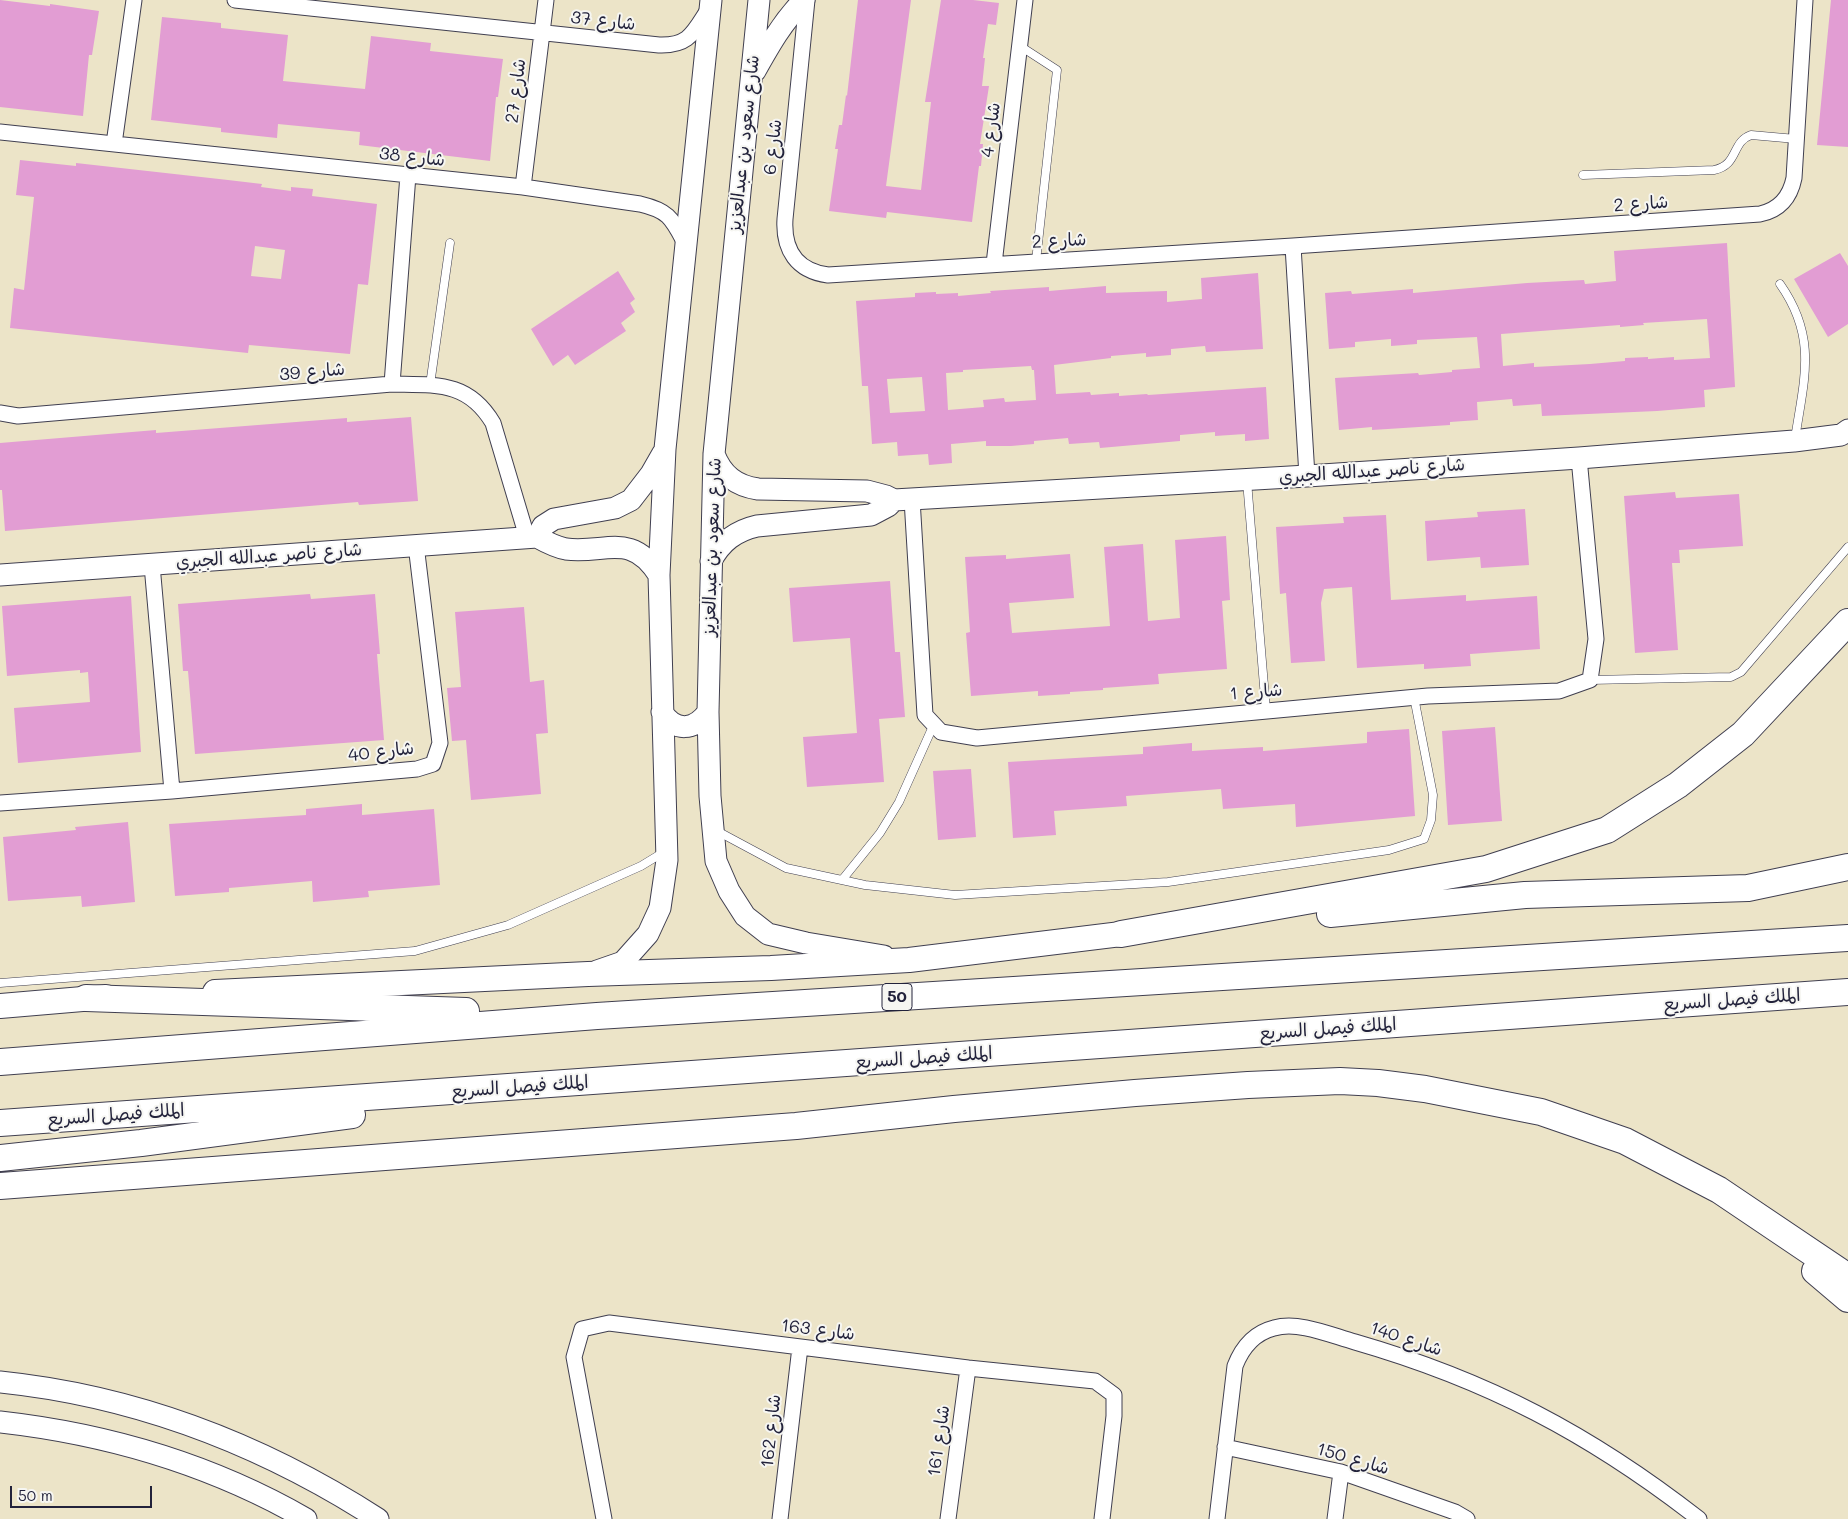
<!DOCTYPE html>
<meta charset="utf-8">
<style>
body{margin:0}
#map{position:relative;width:1848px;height:1519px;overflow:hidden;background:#ece4c8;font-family:Mali,sans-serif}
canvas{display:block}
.scale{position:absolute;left:10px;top:1486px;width:142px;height:22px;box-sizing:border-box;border:2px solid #22223b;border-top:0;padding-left:6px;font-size:15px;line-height:18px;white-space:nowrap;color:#22223b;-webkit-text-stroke:4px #f6f6f2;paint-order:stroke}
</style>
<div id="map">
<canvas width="1848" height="1519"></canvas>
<div class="scale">50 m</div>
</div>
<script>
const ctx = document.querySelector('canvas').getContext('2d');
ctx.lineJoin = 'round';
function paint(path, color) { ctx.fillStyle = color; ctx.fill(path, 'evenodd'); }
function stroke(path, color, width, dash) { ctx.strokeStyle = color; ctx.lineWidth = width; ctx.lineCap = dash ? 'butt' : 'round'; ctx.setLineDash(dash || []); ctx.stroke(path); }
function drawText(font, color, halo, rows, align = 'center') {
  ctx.font = font + ' Mali,"Playpen Sans Arabic",sans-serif'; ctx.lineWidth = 4; ctx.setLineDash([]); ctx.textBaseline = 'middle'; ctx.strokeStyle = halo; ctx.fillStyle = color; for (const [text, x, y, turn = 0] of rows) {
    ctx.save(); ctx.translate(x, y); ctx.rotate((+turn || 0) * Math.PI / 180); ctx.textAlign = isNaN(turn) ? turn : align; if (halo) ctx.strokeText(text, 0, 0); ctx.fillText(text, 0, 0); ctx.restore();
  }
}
paint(new Path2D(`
 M0 0 50 6V4L99 11 92 55H89L83 116 0 107Z
 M858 0H911L886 186 921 190 931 102H925L941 0H973L999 3 996 25 988 24 983 58H985L982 86H989L980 144H983L981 166H979L972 222 887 212 886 218 829 211 838 149H835L839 125H842L846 95 847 96Z
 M1831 0H1848V147L1817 145Z
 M162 17 221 23V28L288 35 283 81 365 89 371 36 431 43 430 51 503 59 498 97H496L490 161 359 145 360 132 278 124 277 138 221 132V128L151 120Z
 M20 160 76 166V163L228 180 262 184 261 187 291 191V187L313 189 312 196 377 204 368 285 358 284 350 354 249 345 248 353 10 328 14 288 24 290 34 197 16 195ZM255 246 285 250 281 279 251 276Z
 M1727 243 1735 387 1704 390 1705 407 1657 411 1542 416 1541 404 1513 406 1512 399 1477 402 1478 420 1450 422V425L1372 430V427L1339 430 1335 378 1418 373 1419 375 1452 372V370L1480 368 1477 337 1417 340V344L1391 346V339L1355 342V347L1329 349 1325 293 1351 291 1352 294 1413 289V293L1527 283 1584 280 1585 284 1616 281 1614 251ZM1707 319 1710 358 1674 360V357L1648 359V357L1625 358V361L1590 364 1534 367V363L1503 366 1501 334 1620 325V327L1644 325 1643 323Z
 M1840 253 1848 266V324L1828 337 1794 279Z
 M618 271 635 299 630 303 635 312 621 323 626 331 575 365 568 355 553 366 531 329Z
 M1258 273 1263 349 1206 352 1205 346 1171 349V355L1146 357V353L1111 356V358L1054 365 1056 394 1090 392 1091 395 1119 393V396L1147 394 1148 395 1266 387 1269 439 1245 441V434L1215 436V432L1180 435V441L1100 448 1099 442 1069 444 1068 438 1034 441V444L1011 446H986V441L951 444 952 463 929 465 928 454 898 456 897 442 872 444 868 386H862L856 301 915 297V293L936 292V294L958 293V296L991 293 990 291 1049 287V291L1106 286V293L1167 291V302L1202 299 1201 278ZM1031 366 1032 370H1034L1036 400 1005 402 1004 398 983 400 984 407 948 410 946 373 963 372V370ZM922 377 925 411 890 413 887 379Z
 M411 417 418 501 359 505 358 502 5 531 2 490H0V443L156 430V433L347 418V422Z
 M1675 492 1676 498 1739 494 1743 546 1679 550 1680 563H1672L1678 650 1635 653 1624 496Z
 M1525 509 1529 565 1481 568 1480 557 1427 561 1425 521 1478 517 1477 512Z
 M1386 515 1391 600 1466 595V601L1537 596 1540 649 1470 654 1471 666 1424 669V664L1357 668 1352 587 1324 589 1321 603 1325 661 1291 663 1286 593 1280 594 1276 527 1344 523 1343 517Z
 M1226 536 1230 600 1222 601 1227 669 1158 674 1159 684 1103 688V690L1070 692V694L1038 696V691L971 696 966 633 970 632 965 557 1006 555V559L1070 554 1074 598 1009 603 1012 633 1110 626 1104 547 1143 544 1148 621 1180 618 1175 540Z
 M890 581 895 652H900L905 717 879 719 884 782 807 787 803 737 857 733 850 638 793 642 789 588Z
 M310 594 311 599 375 594 380 654H377L384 740 195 754 188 671H183L178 604Z
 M131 596 141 752 18 763 14 708 90 702 88 672 80 673V670L7 676 2 606Z
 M524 607 530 682 544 680 548 733 536 734 541 794 471 800 466 740 452 741 447 688 461 687 455 612Z
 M1495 727 1502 821 1448 825 1442 731Z
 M1409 729 1415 816 1296 827 1295 804 1223 809 1221 789 1126 796 1127 806 1054 811 1056 835 1013 838 1008 762 1143 754V747L1192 743V751L1263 747V751L1367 743V732Z
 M971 769 976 837 938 840 933 771Z
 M362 804V815L434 809 440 885 368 891 369 897 313 902 312 881 229 888V892L175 896 169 824 306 815V809Z
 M128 822 135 902 82 907 81 896 8 901 3 837 76 830 75 827Z`), '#e29dd3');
const lane = new Path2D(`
 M1020 46 1057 70 1036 261
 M1583 175 1714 170C1739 165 1731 142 1751 135L1796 139
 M1780 284C1818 338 1804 379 1795 439
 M430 385 450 243
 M1247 481 1266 710
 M1590 680 1731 677 1741 672 1848 547
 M717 831 786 868 865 885 955 895 1168 882 1389 850 1424 839 1431 820 1433 795 1414 697
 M842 880 880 833 899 802 934 724
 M0 983 415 951 508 925 641 866 664 852`);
const street = new Path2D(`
 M235 0 659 45C689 46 693 33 708 10
 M807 0 785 219C783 250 797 271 828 275L1293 246 1760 214C1779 210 1790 198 1794 178L1805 0
 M0 132 523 187 640 204C670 211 672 219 686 245
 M114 144 134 0
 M523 187 546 0
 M1293 246 1307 476
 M994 264 1025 0
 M392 384 408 175
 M0 413 18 416 392 384C436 385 468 381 493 423L527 537
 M912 499 925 715 941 732 977 738 1428 696 1559 691 1590 680 1596 639 1579 458
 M152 565 172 791
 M0 803 172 791 417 769 433 764 440 743 416 545
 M1225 1447 1341 1472 1455 1512 1467 1519
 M604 1519 574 1357 582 1329 609 1323 968 1368 1095 1381 1114 1395V1416L1102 1519
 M780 1519 800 1347
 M948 1519 968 1368
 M1217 1519 1235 1366C1242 1348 1254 1333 1274 1328 1299 1321 1330 1335 1355 1342 1487 1380 1590 1434 1699 1519
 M1335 1519 1341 1472`);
const secondary = new Path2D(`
 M759 0 714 454 708 712 710 796 716 861 729 891 745 916 768 934 806 943 884 956
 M755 71C769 46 783 21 804 0
 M714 454C722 475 736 486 758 489L867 491 886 496 894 500 1307 476 1579 458 1794 441 1841 435 1848 430
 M537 537 543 526 554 519 615 508 631 500 651 474 663 453
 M711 561C721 542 735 531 757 526L871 515 888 506 894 500
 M0 575 537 537C546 542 555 547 566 549 606 554 631 531 659 575
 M662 712C675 732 694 731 708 712
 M597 971 623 962 648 934 660 908 667 860 659 575 665 449 711 0
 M0 1382C136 1396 263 1445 378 1519
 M0 1422C107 1434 212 1465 306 1519`);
const primary = new Path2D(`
 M215 992 588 974 771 968 909 960 1121 934
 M0 1006 106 997`);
const highway = new Path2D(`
 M1330 914 1525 895 1748 888 1848 867
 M1121 934 1486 869 1607 830 1678 785 1743 734 1848 622
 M86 998 466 1011
 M0 1062 597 1016 1848 938
 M0 1123 1848 992
 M0 1158 141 1143 352 1115
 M0 1186 796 1126 954 1109 1135 1093 1248 1085 1340 1081 1378 1083 1425 1089 1541 1112 1625 1141 1719 1190 1848 1277
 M1815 1271 1848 1299`);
stroke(lane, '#403f50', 9);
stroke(street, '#403f50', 17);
stroke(secondary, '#403f50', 23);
stroke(primary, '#403f50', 26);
stroke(highway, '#403f50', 28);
stroke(lane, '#fff', 8);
stroke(street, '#fff', 15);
stroke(secondary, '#fff', 21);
stroke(primary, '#fff', 24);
stroke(highway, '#fff', 26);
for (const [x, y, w] of [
 [897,997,30]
]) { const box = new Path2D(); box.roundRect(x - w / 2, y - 13.5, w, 27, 4); ctx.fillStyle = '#f6f6f2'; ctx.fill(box); stroke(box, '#22223b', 1); }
drawText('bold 16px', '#22223b', null, [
 ["50",897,997]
]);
drawText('18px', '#22223b', '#f6f6f2', [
 ["شارع 37",603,21,6],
 ["شارع 27",516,91,-83],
 ["شارع 4",991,130,-83],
 ["شارع سعود بن عبدالعزيز",744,144,-84],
 ["شارع 6",773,147,-84],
 ["شارع 38",412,157,6],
 ["شارع 2",1641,204,-4],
 ["شارع 2",1059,241,-3],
 ["شارع 39",312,372,-5],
 ["شارع ناصر عبدالله الجبري",1372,471,-4],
 ["شارع سعود بن عبدالعزيز",712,547,-88],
 ["شارع ناصر عبدالله الجبري",269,556,-4],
 ["شارع 1",1256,692,-5],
 ["شارع 40",381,752,-7],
 ["الملك فيصل السريع",1732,1000,-4],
 ["الملك فيصل السريع",1328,1029,-4],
 ["الملك فيصل السريع",924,1058,-4],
 ["الملك فيصل السريع",520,1087,-4],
 ["الملك فيصل السريع",116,1115,-4],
 ["شارع 163",818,1330,7],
 ["شارع 140",1406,1339,18],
 ["شارع 162",771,1431,-84],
 ["شارع 161",939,1441,-82],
 ["شارع 150",1353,1459,16]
]);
</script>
